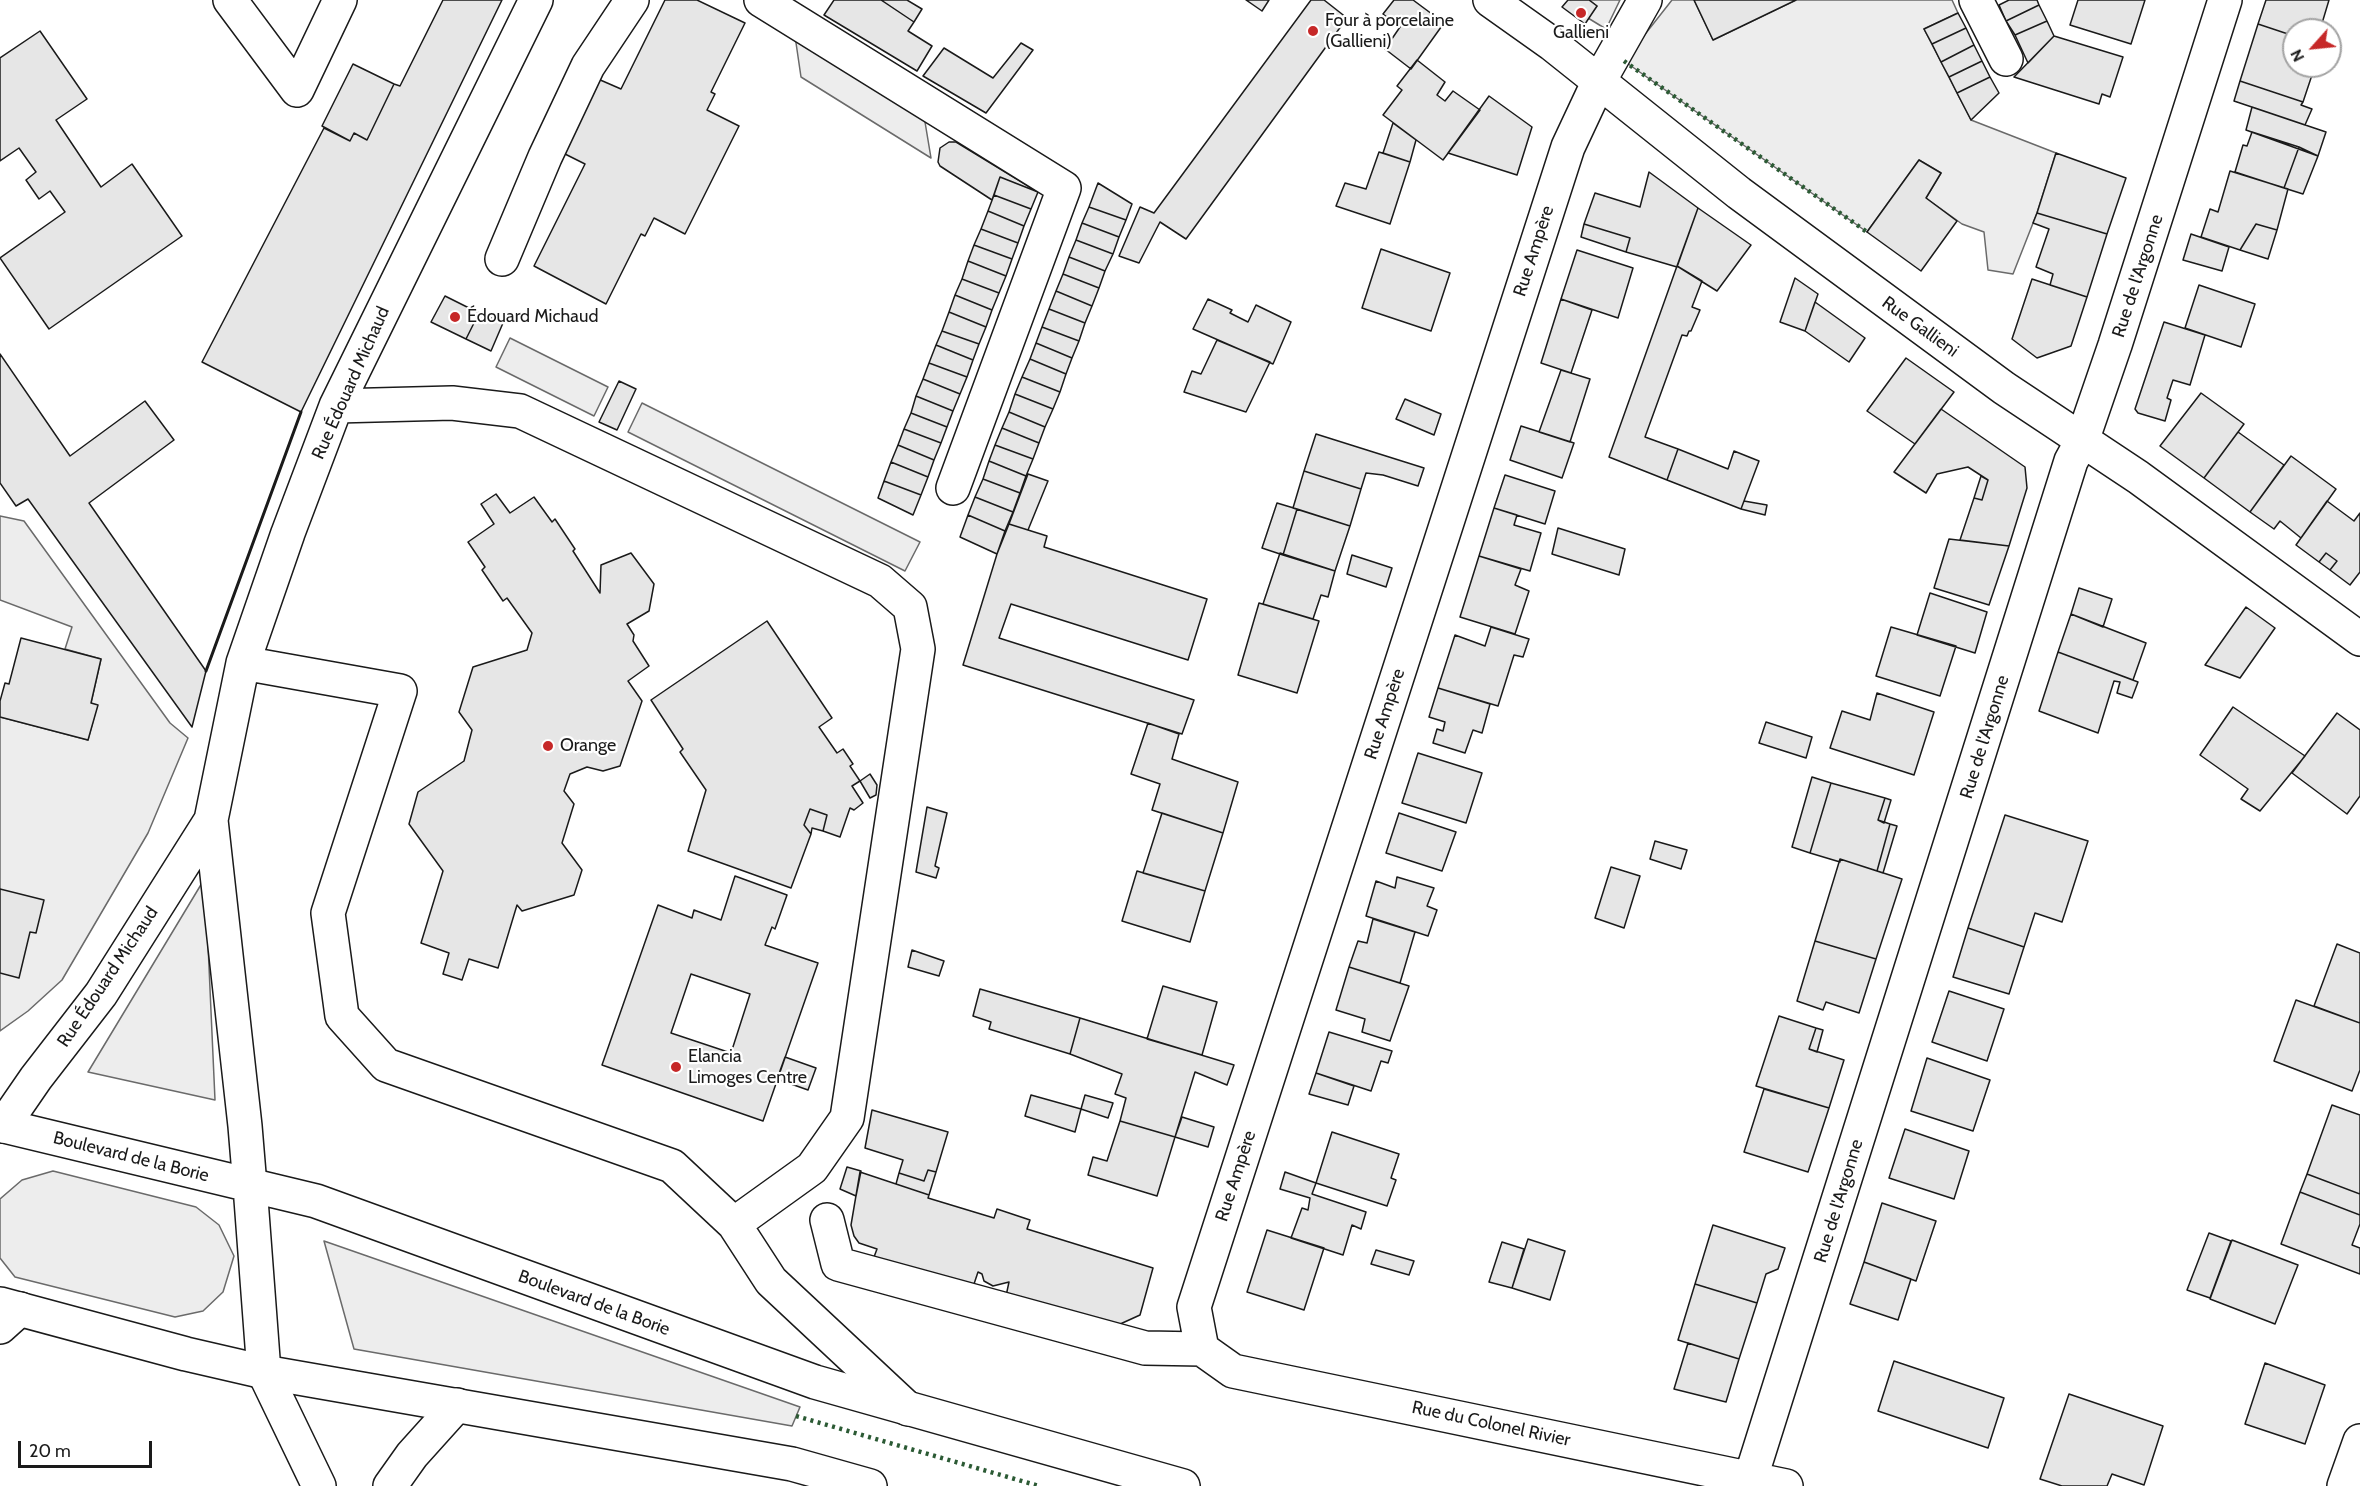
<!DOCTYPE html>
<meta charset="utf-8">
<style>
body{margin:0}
#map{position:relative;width:2360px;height:1486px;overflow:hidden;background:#fff;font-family:Cabin,sans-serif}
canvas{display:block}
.north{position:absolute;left:2282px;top:18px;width:60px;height:60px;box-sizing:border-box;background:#fff;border:2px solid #a3a3a3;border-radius:50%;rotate:243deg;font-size:16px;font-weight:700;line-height:24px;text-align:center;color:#1a1a1a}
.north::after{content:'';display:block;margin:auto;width:21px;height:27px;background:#c62828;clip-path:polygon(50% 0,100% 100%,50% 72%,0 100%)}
.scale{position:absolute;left:18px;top:1441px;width:134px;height:27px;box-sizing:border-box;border:3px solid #1a1a1a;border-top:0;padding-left:8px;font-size:18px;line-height:21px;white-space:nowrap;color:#1a1a1a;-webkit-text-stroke:4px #fff;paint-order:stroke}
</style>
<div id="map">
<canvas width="2360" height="1486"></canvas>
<div class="north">N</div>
<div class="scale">20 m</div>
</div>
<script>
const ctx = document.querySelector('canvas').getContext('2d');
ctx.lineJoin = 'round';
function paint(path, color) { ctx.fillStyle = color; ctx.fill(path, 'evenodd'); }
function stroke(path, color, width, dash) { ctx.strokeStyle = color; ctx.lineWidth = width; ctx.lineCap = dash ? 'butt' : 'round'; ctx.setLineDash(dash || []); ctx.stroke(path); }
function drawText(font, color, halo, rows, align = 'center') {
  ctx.font = font + ' Cabin,sans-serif'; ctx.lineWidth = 4.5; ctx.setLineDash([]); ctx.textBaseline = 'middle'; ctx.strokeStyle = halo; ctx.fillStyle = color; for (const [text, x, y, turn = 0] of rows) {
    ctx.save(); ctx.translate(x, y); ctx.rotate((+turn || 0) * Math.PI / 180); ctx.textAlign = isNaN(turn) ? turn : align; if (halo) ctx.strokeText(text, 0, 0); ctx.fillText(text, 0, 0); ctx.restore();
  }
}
const built = new Path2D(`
 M1589 0H1620L1606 29 1588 18 1597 6Z
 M1672 0H1694L1713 40 1796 0H1952L1958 13 1924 29 1971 120 2056 153 2037 213 2013 274 1988 270 1984 232 1962 224 1926 198 1941 173 1919 160 1867 232 1624 61Z
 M795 36 924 116 931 158 801 77Z
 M510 338 608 387 594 416 496 367Z
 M642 403 920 542 905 571 628 432Z
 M0 516 24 521 170 723 188 738 148 833 62 980 28 1011 0 1031V717L88 740 97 706 91 703 101 659 65 649 72 627 0 600Z
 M205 878 215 1100 88 1072Z
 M53 1171 196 1207 219 1225 234 1256 223 1292 203 1311 175 1317 15 1277 0 1258V1199L22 1180Z
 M324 1241 800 1407 792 1426 354 1349Z`);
paint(built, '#ededed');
stroke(built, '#6a6a6a', 1.5);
const building = new Path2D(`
 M443 0H502L301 412 202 362 324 128 350 141 354 133 367 140 394 84 400 86Z
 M665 0H697L745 23 711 92 715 94 707 110 739 126 685 234 654 218 645 236 641 234 606 304 534 266 585 164 561 152 598 79 621 89Z
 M834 0H881L914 22 908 31 932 46 917 71 824 15Z
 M881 0H907L922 9 914 22Z
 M1246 0H1269L1262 11Z
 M1311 0H1324L1347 18 1186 239 1160 222 1139 263 1119 256 1140 207 1154 213Z
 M1394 0H1413L1444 23 1411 69 1385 49 1400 27 1383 14Z
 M1568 0H1589L1597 6 1585 24 1562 7Z
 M1694 0H1796L1713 40Z
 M2009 0H2037L2039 5 2006 21 1999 5Z
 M2078 0H2145L2131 44 2070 25Z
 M2266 0H2329L2320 30H2294V36L2258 24Z
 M2039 5 2047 21 2015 35 2006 21Z
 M1958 13 1966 28 1932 44 1924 29Z
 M2047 21 2054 36 2028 63 2015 35Z
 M2258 24 2294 36V66H2315L2303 102 2240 81Z
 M1966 28 1974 45 1941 62 1932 44Z
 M40 31 87 99 56 120 101 187 132 164 182 236 49 329 0 258 65 212 50 191 39 199 26 180 36 172 19 148 0 161V58Z
 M2054 36 2123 57 2110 97 2102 94 2099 104 2014 77Z
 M1021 43 1033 50 986 113 923 76 944 48 993 78Z
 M1974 45 1982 61 1949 77 1941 62Z
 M1417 60 1445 82 1437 95 1445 101 1453 91 1480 110 1443 160 1383 115 1402 90 1397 86Z
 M1982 61 1990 77 1957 93 1949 77Z
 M353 64 394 84 367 140 354 133 350 141 322 126Z
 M1990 77 1999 93 1971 120 1957 93Z
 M2240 81 2303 102 2301 105 2312 109 2305 125 2234 101Z
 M1489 96 1532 127 1517 175 1448 153Z
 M2252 107 2326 132 2318 156 2246 130Z
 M1393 123 1416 140 1410 162 1383 153Z
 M2252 132 2299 147 2284 188 2235 172 2243 145 2247 146Z
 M949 142H956L1038 192 1000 177 992 200 940 166 938 162 940 148Z
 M2299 147 2318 156 2303 194 2284 188Z
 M1379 152 1410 162 1390 224 1336 206 1345 183 1366 189Z
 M2056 153 2126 178 2107 234 2037 213Z
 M1919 160 1941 173 1926 198 1957 221 1921 271 1867 232Z
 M2230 171 2288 189 2277 230 2256 224 2240 250 2201 237 2210 209 2218 212Z
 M1649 172 1698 208 1677 267 1626 252 1630 238 1584 224 1595 193 1640 207Z
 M1000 177 1038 192 1031 209 994 195Z
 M1098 183 1132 204 1126 220 1089 207Z
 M994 195 1031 209 1024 226 988 211Z
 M1089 207 1126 220 1119 237 1082 223Z
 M1698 208 1751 245 1717 291 1677 266Z
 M988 211 1024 226 1018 243 981 229Z
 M2037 213 2107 234 2087 297 2050 285 2053 274 2036 267 2049 229 2033 223Z
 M1082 223 1119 237 1113 254 1076 240Z
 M1584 224 1630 238 1626 252 1581 237Z
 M2256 224 2277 230 2268 259 2240 250Z
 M981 229 1018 243 1012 259 974 245Z
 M2191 234 2229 247 2222 271 2183 260Z
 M1076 240 1113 254 1105 271 1069 257Z
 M974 245 1012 259 1006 276 968 261Z
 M1381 249 1450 273 1431 331 1362 308Z
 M1577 250 1633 268 1618 318 1561 299Z
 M1069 257 1105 271 1099 288 1063 274Z
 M968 261 1006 276 999 293 962 279Z
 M1677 266 1702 281 1692 307 1700 310 1691 331H1689L1687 336 1682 335 1645 437 1678 449 1667 480 1609 457Z
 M1063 274 1099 288 1092 306 1056 291Z
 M1795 278 1818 294 1805 331 1780 322Z
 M962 279 999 293 992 310 955 295Z
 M2032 279 2087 297 2071 346 2037 358 2012 339Z
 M2199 285 2255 304 2241 347 2185 328Z
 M1056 291 1092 306 1085 323 1049 309Z
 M955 295 992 310 986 327 949 312Z
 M445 296 479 313 466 339 431 322Z
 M1208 299 1232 310 1230 313 1248 322 1256 305 1291 322 1273 364 1193 329Z
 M1561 299 1592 310 1571 373 1541 363Z
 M1815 302 1865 338 1849 362 1805 331Z
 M1049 309 1085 323 1079 341 1042 327Z
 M949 312 986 327 979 344 942 331Z
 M479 313 503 323 491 351 466 339Z
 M2164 322 2205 335 2190 385 2173 380 2167 398 2171 400 2165 421 2138 413 2135 409Z
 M1042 327 1079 341 1072 358 1036 343Z
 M942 331 979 344 973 360 936 345Z
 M1217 340 1270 362 1246 412 1184 392 1192 371 1201 374Z
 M1036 343 1072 358 1066 374 1030 359Z
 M936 345 973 360 967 377 929 363Z
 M0 354 70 456 145 401 174 440 89 503 206 671 192 727 28 499 16 506 0 483Z
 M1906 358 1954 392 1915 444 1867 411Z
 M1030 359 1066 374 1060 392 1022 377Z
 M929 363 967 377 960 394 923 379Z
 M1561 370 1590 379 1570 442 1539 432Z
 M1022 377 1060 392 1053 409 1015 394Z
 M923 379 960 394 953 411 916 396Z
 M619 381 636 389 617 430 599 422Z
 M2201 393 2244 424 2204 478 2160 446Z
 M1015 394 1053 409 1045 427 1009 412Z
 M916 396 953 411 947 427 911 413Z
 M1405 399 1441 414 1434 435 1396 419Z
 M1941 409 2025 467 2027 488 2009 546 1960 540 1974 498 1982 500 1988 480 1968 467 1937 474 1926 493 1894 472Z
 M1009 412 1045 427 1039 443 1002 428Z
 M911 413 947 427 941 443 904 429Z
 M1521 426 1574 443 1562 478 1510 460Z
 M1002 428 1039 443 1033 459 995 445Z
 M904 429 941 443 934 460 898 445Z
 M2238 432 2284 465 2250 512 2204 478Z
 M1316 434 1424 468 1418 486 1383 475 1366 473 1361 489 1304 471Z
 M898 445 934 460 928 477 891 462Z
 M995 445 1033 459 1026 476 989 461Z
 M1678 449 1728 469 1734 451 1759 461 1741 509 1667 480Z
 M2291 456 2336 489 2301 538 2280 521 2274 529 2250 512Z
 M989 461 1026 476 1020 493 983 479Z
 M891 462 928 477 921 495 884 481Z
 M1304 471 1361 489 1350 526 1293 508Z
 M1028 474 1048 481 1028 530 1009 524Z
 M1505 475 1555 491 1545 524 1494 508Z
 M1981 476 1988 480 1982 500 1974 498Z
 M983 479 1020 493 1013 512 975 497Z
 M884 481 921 495 913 515 878 498Z
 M496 494 510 513 534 497 552 522 555 519 575 549 573 551 600 593 601 565 631 553 654 584 649 611 627 624 634 635 633 641 649 666 628 681 642 701 620 766 603 771 587 767 570 774 564 791 574 804 562 843 582 870 574 895 522 911 517 905 498 968 469 959 462 980 443 974 449 953 421 943 443 871 409 824 418 792 464 761 472 730 459 712 473 667 527 650 532 633 507 598 503 601 482 570 485 567 468 542 494 524 481 504Z
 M975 497 1013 512 1005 531 968 515Z
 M1744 501 1767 505 1765 515 1741 509Z
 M2327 501 2354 521 2360 513V572L2350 585 2330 570 2337 561 2326 553 2319 562 2296 545Z
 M1277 503 1297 509 1283 555 1262 548Z
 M1494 508 1517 515 1514 525 1541 533 1530 571 1479 556Z
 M1297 509 1350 526 1335 571 1283 555Z
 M968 515 1005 531 997 554 960 537Z
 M1009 524 1047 536 1044 547 1207 599 1188 660 1011 604 999 638 1194 700 1182 734 963 665 997 554Z
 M1558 528 1625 549 1619 575 1552 554Z
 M1949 539 2009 546 1989 605 1934 588Z
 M1280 553 1335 571 1328 597 1321 595 1313 619 1263 604Z
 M2326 553 2337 561 2330 570 2319 562Z
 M1352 555 1392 568 1386 587 1347 574Z
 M1479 556 1521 569 1515 585 1529 591 1515 634 1460 617Z
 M2079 588 2112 599 2103 627 2071 614Z
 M1930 593 1987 612 1975 653 1917 635Z
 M1259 603 1319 621 1297 693 1238 675Z
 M2246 607 2275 628 2240 678 2205 665Z
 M2071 614 2146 643 2133 680 2058 652Z
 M767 621 832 718 819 727 837 753 843 749 853 764 850 766 860 781 852 786 863 803 854 810 850 808 840 837 823 831 827 815 810 809 804 825 811 834 791 888 688 851 706 790 680 752 683 749 651 700Z
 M1491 627 1529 639 1523 657 1514 655 1498 706 1438 688 1455 635 1485 646Z
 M1891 627 1956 646 1940 696 1876 676Z
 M21 638 101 659 91 703 98 705 88 740 0 717V701L5 683 9 684Z
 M2058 652 2138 682 2132 698 2117 693 2120 682 2114 681 2098 733 2039 711Z
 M1438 688 1490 704 1482 733 1473 730 1465 753 1433 743 1437 729 1443 731 1445 722 1429 717Z
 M1877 693 1934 712 1914 775 1830 748 1842 711 1870 720Z
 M2233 707 2305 756 2260 811 2241 799 2248 789 2200 755Z
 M2337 713 2360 730V796L2347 814 2292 773Z
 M1766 722 1812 737 1806 758 1759 743Z
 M1148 723 1179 734 1172 759 1238 782 1223 833 1152 810 1160 784 1131 774Z
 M1418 753 1482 773 1466 823 1402 803Z
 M870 774 877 785 876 795 870 798 860 781Z
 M1812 777 1831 783 1810 853 1792 847Z
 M1831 783 1885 798 1878 820 1890 824 1877 871 1840 859V862L1810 853Z
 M1885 798 1891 800 1884 823 1878 820Z
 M927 807 947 813 935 866 939 868 936 878 916 872Z
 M810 809 827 815 823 831 812 828 811 834 804 825Z
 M1162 813 1223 833 1205 891 1143 873Z
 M1399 813 1456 832 1442 871 1386 853Z
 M2005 815 2088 841 2062 922 2035 913 2024 947 1968 928Z
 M1890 824 1897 826 1883 873 1877 871Z
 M1655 841 1687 850 1681 869 1650 859Z
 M1840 859 1902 879 1876 959 1815 941Z
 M1611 867 1640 876 1624 928 1595 918Z
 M1137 871 1205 891 1190 942 1122 921Z
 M735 876 787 895 775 929 772 927 765 945 818 963 763 1121 602 1065 658 905 692 918 694 910 721 920ZM691 974 750 994 731 1053 671 1033Z
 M1397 877 1434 888 1427 906 1437 910 1428 936 1366 916 1376 881 1395 888Z
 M0 889 44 900 36 933 30 932 19 978 0 973Z
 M1373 919 1415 932 1400 983 1349 967 1358 941 1367 943Z
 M1968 928 2024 947 2009 994 1953 977Z
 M1815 941 1876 959 1859 1013 1826 1002 1823 1010 1797 1001Z
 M2337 944 2360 953V1023L2314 1006Z
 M912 950 944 961 939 976 908 967Z
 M1349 967 1409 986 1390 1041 1362 1032 1365 1019 1336 1010Z
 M1163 986 1217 1002 1202 1055 1147 1039Z
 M980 989 1080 1018 1070 1054 989 1029 991 1022 973 1016Z
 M1949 991 2004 1009 1987 1061 1932 1042Z
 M2296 1000 2360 1023V1070L2352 1091 2274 1061Z
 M1779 1016 1816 1028 1809 1049 1844 1060 1829 1108 1756 1086Z
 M1080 1018 1234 1065 1227 1085 1195 1072 1175 1137 1120 1121 1126 1098 1115 1094 1122 1074 1070 1054Z
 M1816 1028 1823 1030 1817 1052 1809 1049Z
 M1329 1032 1392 1051 1388 1063 1381 1061 1371 1091 1316 1073Z
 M785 1057 816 1068 808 1090 777 1079Z
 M1927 1058 1990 1080 1973 1131 1911 1111Z
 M1316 1073 1354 1086 1348 1105 1309 1094Z
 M1764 1089 1829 1108 1808 1172 1744 1152Z
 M1031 1095 1081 1109 1075 1132 1025 1116Z
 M1085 1095 1113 1103 1108 1118 1081 1109Z
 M2332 1105 2360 1115V1194L2307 1174Z
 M872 1110 948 1132 936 1172 928 1170 924 1181 899 1173 903 1160 865 1148Z
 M1182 1117 1214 1127 1208 1147 1175 1137Z
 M1120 1121 1175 1137 1157 1196 1088 1175 1093 1157 1107 1161Z
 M1905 1129 1969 1151 1954 1199 1889 1178Z
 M1332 1132 1399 1154 1391 1178 1396 1180 1387 1206 1316 1183Z
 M847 1167 861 1171 856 1196 840 1189Z
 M928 1170 936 1172 929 1195 896 1184 899 1173 924 1181Z
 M860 1172 929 1195 928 1198 994 1218 997 1209 1030 1220 1027 1229 1153 1268 1140 1315 1118 1325 1006 1296 1009 1282 993 1286 984 1281 982 1274 978 1272 973 1287 874 1257 877 1249 859 1243 854 1236 851 1225Z
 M1285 1172 1316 1183 1312 1194 1366 1212 1361 1229 1352 1225 1343 1255 1291 1238 1302 1208 1308 1210 1310 1198 1280 1189Z
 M2307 1174 2360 1194V1215L2300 1192Z
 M2300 1192 2360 1215V1224L2352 1245 2360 1248V1274L2281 1244Z
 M1882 1203 1936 1221 1916 1281 1864 1262Z
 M1713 1225 1785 1248 1778 1269 1766 1274 1757 1303 1695 1284Z
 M1267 1230 1324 1248 1304 1310 1247 1292Z
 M2209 1233 2231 1241 2210 1298 2187 1290Z
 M1528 1239 1565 1251 1550 1300 1512 1288Z
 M2232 1240 2298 1265 2275 1324 2210 1299Z
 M1502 1242 1524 1249 1512 1288 1489 1282Z
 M1376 1250 1414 1261 1409 1275 1371 1264Z
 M1864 1262 1911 1279 1898 1320 1850 1304Z
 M1695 1284 1757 1303 1739 1359 1678 1340Z
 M1688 1343 1739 1359 1726 1402 1674 1389Z
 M1894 1361 2004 1398 1988 1448 1878 1411Z
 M2265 1363 2325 1385 2305 1444 2245 1424Z
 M2069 1394 2163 1426 2144 1485 2112 1474 2107 1486H2062L2040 1479Z`);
paint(building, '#e6e6e6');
stroke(building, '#1a1a1a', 1.5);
const minor = new Path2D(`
 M230 0 297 90 340 0
 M761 0 1064 188 953 488
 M1490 0 1552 44 1739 193 2004 388 2138 477 2360 639
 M1976 0 2006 59
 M502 259 545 157 588 66 632 0
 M336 406 452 403 520 411 880 581 910 607 918 649 847 1118 812 1168 734 1224
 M243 663 400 691 328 913 342 1016 386 1065 672 1166 734 1224 771 1281 908 1409
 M3 1126 36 1078 101 994 211 820
 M250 1186 245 1126 211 820 243 663 288 533 336 406 536 0
 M827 1220 838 1264 1145 1348 1202 1349
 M0 1327 20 1309
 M1202 1349 1194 1307 1568 147 1598 83 1645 0
 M1202 1349 1233 1371 1786 1486
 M264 1372 319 1486
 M1751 1477 2071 461 2082 441 2115 345 2225 0
 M390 1486 412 1455 457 1405
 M2344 1486 2360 1441`);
const major = new Path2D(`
 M0 1125 316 1201 815 1382 1183 1486
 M250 1186 264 1372
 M0 1304 186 1354 264 1372 792 1464 870 1486`);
stroke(minor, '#1a1a1a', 36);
stroke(major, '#1a1a1a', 36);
stroke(minor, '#fff', 33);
stroke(major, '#fff', 33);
stroke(new Path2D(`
 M1624 61 1867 232
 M796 1416 1039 1486`), '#2b5a34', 4.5, [3, 4.5]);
stroke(new Path2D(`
 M206 671 301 412`), '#1a1a1a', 3);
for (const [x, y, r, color] of [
 [1581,13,6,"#c62828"],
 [1313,31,6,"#c62828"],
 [455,317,6,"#c62828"],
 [548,746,6,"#c62828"],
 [676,1067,6,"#c62828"]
]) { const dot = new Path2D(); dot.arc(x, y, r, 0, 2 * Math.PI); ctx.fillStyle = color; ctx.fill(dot); stroke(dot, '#fff', 2); }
drawText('18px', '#1a1a1a', '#fff', [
 ["Four à porcelaine",1325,21],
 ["(Gallieni)",1325,42],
 ["Gallieni",1581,33,"center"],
 ["Édouard Michaud",467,317],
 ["Orange",560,746],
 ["Elancia",688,1057],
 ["Limoges Centre",688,1078]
], 'left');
drawText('18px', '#1a1a1a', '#fff', [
 ["Rue Ampère",1534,251,-72],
 ["Rue de l'Argonne",2138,276,-72],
 ["Rue Gallieni",1920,327,36],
 ["Rue Édouard Michaud",351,383,-66],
 ["Rue Ampère",1385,714,-72],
 ["Rue de l'Argonne",1985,737,-73],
 ["Rue Édouard Michaud",108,977,-56],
 ["Boulevard de la Borie",131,1157,14],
 ["Rue Ampère",1236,1176,-72],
 ["Rue de l'Argonne",1839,1201,-73],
 ["Boulevard de la Borie",594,1303,20],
 ["Rue du Colonel Rivier",1491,1424,12]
]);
</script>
